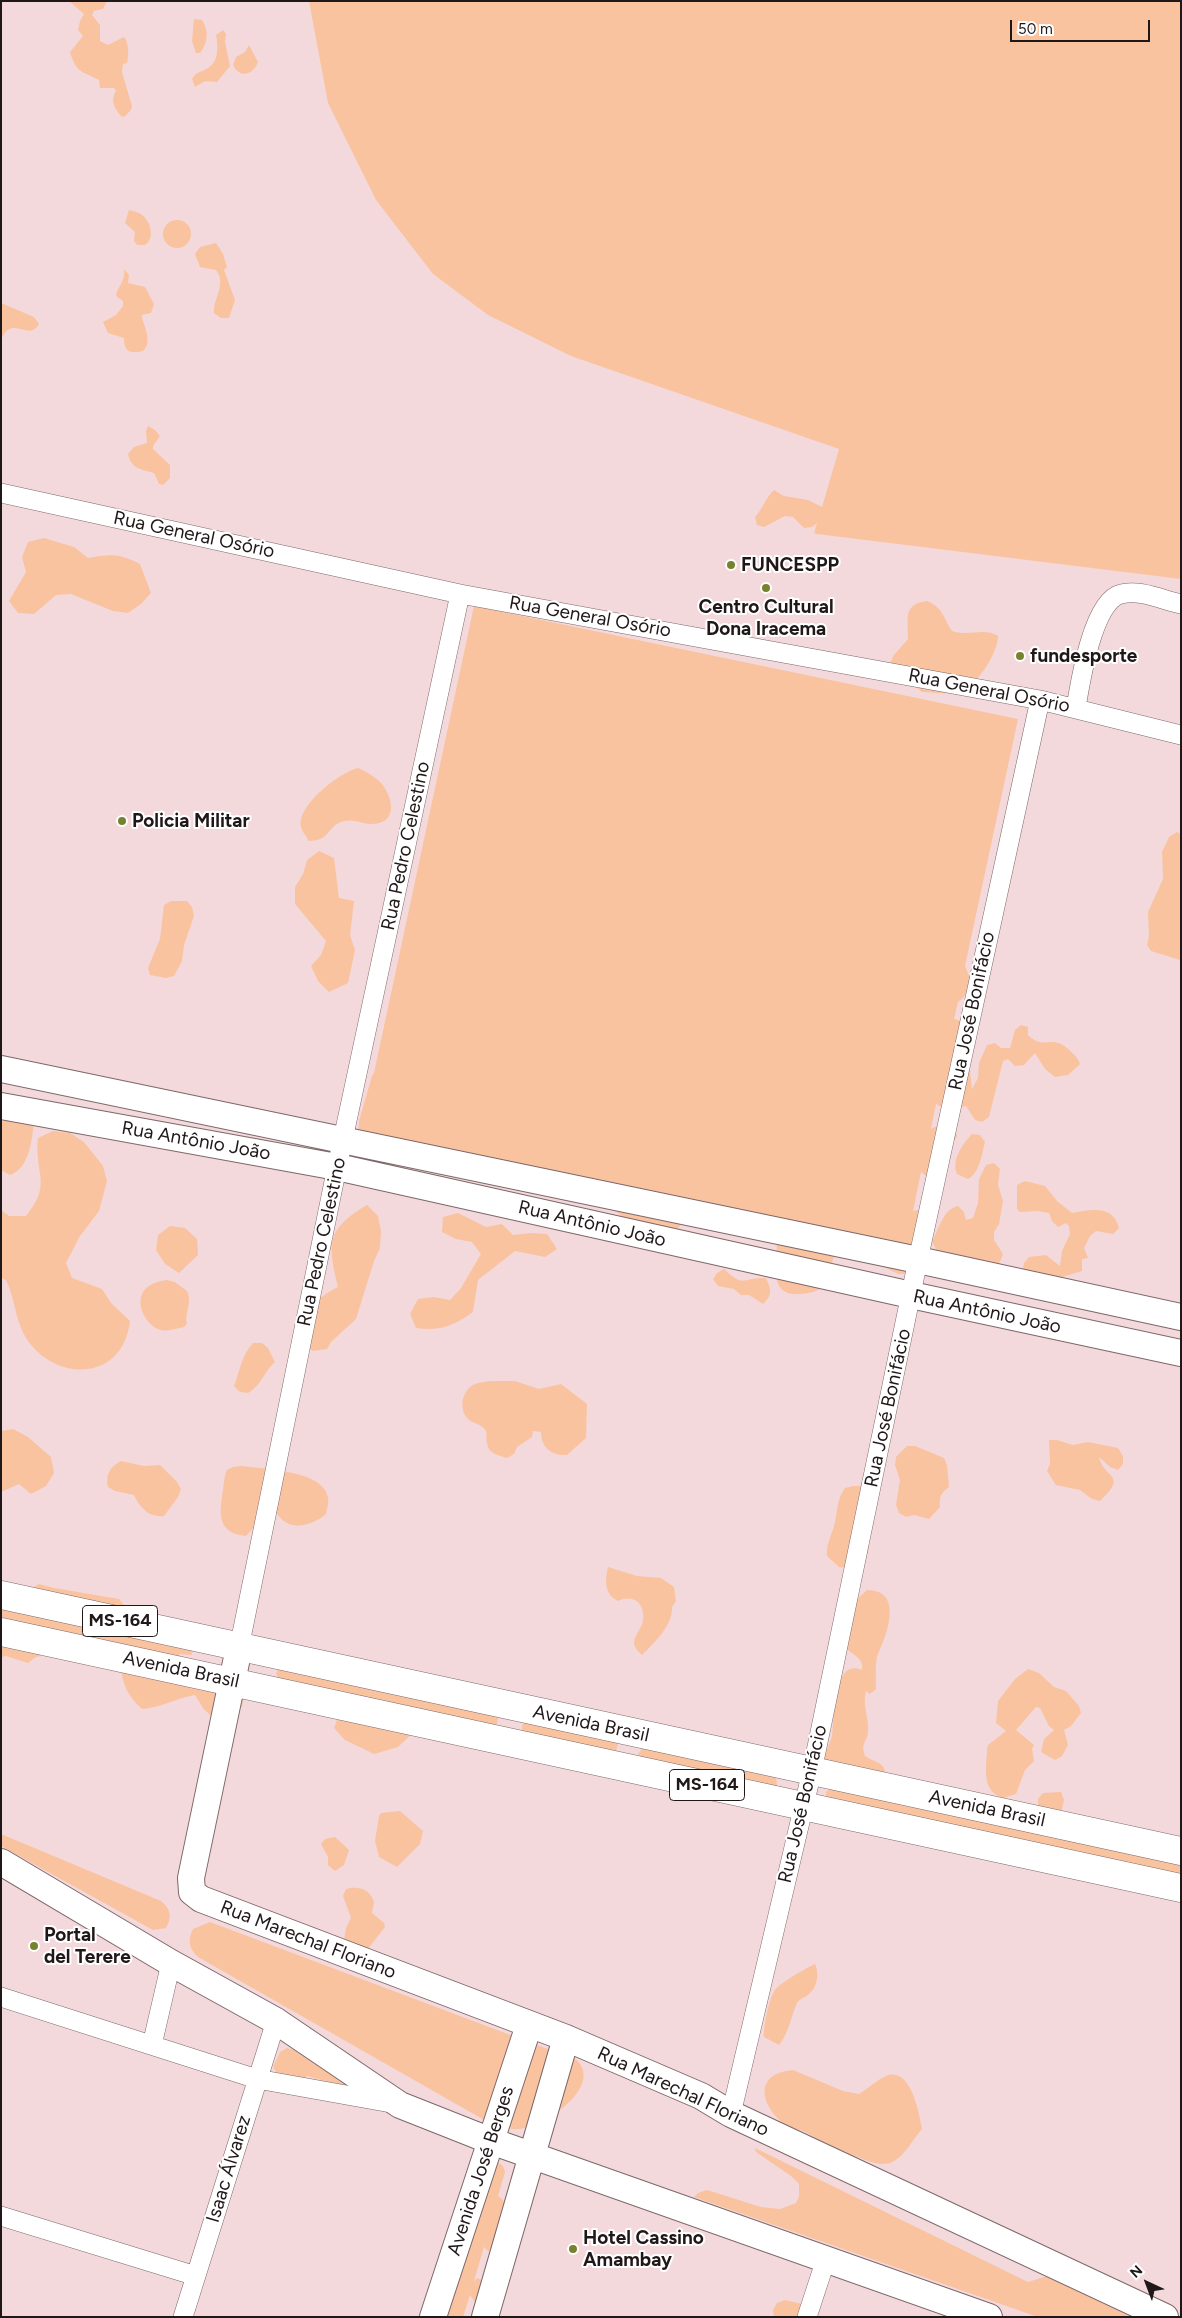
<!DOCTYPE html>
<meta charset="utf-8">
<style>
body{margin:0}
#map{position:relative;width:1182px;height:2318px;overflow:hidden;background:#f3d9db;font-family:Figtree,sans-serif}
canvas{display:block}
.frame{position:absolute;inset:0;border:2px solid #201718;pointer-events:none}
.north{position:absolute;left:1122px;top:2258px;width:50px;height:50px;-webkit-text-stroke:4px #fff;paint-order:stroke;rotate:317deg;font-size:14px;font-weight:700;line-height:20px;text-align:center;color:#201718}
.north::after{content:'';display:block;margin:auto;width:18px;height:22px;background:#201718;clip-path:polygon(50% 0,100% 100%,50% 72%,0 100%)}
.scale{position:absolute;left:1010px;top:20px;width:140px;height:22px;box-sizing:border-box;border:2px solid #201718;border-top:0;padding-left:6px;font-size:15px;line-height:18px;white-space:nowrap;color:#201718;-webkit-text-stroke:4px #fff;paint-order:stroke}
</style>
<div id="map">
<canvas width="1182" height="2318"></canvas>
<div class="frame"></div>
<div class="north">N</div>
<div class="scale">50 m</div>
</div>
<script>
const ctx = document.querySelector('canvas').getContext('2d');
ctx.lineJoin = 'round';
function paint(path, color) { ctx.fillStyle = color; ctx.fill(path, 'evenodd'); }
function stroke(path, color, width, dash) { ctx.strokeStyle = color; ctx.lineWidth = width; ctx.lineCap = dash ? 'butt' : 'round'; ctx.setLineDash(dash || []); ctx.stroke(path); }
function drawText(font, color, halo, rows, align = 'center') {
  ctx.font = font + ' Figtree,sans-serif'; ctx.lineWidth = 4; ctx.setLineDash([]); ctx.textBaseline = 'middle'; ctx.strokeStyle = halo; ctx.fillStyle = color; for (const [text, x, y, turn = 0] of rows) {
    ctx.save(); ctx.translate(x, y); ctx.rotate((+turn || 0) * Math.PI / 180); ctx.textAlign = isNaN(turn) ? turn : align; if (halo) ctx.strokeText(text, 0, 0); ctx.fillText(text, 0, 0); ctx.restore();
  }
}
paint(new Path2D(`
 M69 1H107L103 9 94 11 92 15 100 25V41L108 45 124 37C129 43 129 56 127 63L123 64 122 72 132 106 131 110 124 117 121 116C114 108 110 100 116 91L114 88H100L99 80C82 71 76 73 70 52L83 36 78 30 80 21 84 14Z
 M309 1H1181V579L817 534 814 533 817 523 812 527 804 528 793 517 785 516 764 527 757 525 755 517C763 509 765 498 774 490L784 496 808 500 822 507 839 449 571 356 488 315 433 274 376 200 328 103Z
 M194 19 202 20C209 31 208 42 200 53H196L192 41Z
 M223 30 226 34 225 42 230 66 217 82 205 81 195 87 192 79C197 71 200 73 208 68 219 62 218 46 216 35Z
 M249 45 258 62C253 75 240 79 233 65L236 57 245 52Z
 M129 210C133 211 138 212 141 214 150 220 156 238 145 245H137L134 241 135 232 125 223Z
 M163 234a14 14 0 1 1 28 0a14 14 0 1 1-28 0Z
 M216 243 223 254 227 267 224 270 235 300 229 318H221L214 313C213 298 227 284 216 270L200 267 195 254 200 247Z
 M124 269 129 275 128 283 145 287 154 304 151 313 142 315C142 324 154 341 143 351 130 354 124 352 124 338L108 333 103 322 116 315 123 306V301L116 296C117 287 126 281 124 269Z
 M1 303 34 317 39 324C28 343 12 313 1 340Z
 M148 426 155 430 160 436 153 446V449L170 465V478L163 485 159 484 154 473C141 469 131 469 128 454L134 447 147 443 146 431Z
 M44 538 74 547 88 558C110 554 119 553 140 564L151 593 141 604 128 613 113 611 71 594 56 595 34 614 18 613 9 601 26 572 22 557 28 542Z
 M927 601C944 608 943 618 952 631 968 637 983 627 998 636 998 653 976 688 958 692 948 695 933 692 922 692L890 664 893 656 908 639C909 622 901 604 927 601Z
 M474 606 1018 719 965 966 972 983 963 998 958 1002 954 1019 973 1024 978 1030 969 1061 972 1089 978 1078 979 1063 987 1045 995 1043 1001 1048H1010L1015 1030 1021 1025 1028 1027V1035C1043 1049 1048 1038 1061 1044 1067 1047 1079 1058 1080 1064L1068 1075 1055 1077 1045 1069 1035 1053 1024 1065 1015 1066 1008 1059 1003 1061 989 1117 982 1122 975 1120 966 1106 947 1110 936 1104 931 1129 941 1124 955 1126 957 1137 951 1144 934 1182 921 1172 913 1211 918 1210 925 1215 915 1274H898L883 1266 835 1253 825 1285C817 1292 811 1293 800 1294 766 1297 778 1259 777 1238L683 1219 680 1226 668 1238 628 1221 606 1204 358 1138 359 1121 372 1076 374 1073Z
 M358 768C365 771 372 775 378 780 389 789 399 815 382 822 368 828 357 818 344 821 327 825 331 841 309 841 307 837 302 832 301 827 296 806 340 772 358 768Z
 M1177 832 1181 834 1180 960 1151 951 1147 945 1149 936 1148 912 1163 879 1162 852 1169 837Z
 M319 851 334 858 339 898 354 901 350 935 355 950 348 983 329 992 318 981 311 966 321 955 326 941 295 904V887L303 874 307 860Z
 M171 901H187L192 907 194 916 184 945 182 961 174 976 166 978 150 975 148 968 160 939 164 905Z
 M17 1117 34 1121C32 1139 30 1168 10 1175L1 1170V1122Z
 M53 1131 70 1133 84 1142 103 1166 107 1181 99 1211 80 1236 66 1263 72 1278 102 1289 111 1303 130 1321C123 1382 55 1383 26 1338 15 1320 15 1298 6 1280L1 1278V1210L9 1216H26C53 1183 34 1174 38 1138Z
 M972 1134 980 1135 985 1142C982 1153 980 1173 968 1179L957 1174C951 1159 963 1144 972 1134Z
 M994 1163 1000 1169 998 1185 1003 1201 999 1224 994 1232V1240L1003 1254 994 1277 940 1256 932 1242C939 1229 943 1209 958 1206L964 1212 966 1220 973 1218 978 1203 979 1179 986 1165Z
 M1025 1181 1045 1186 1057 1201 1072 1213C1090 1210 1113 1204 1119 1228L1113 1234 1096 1231 1090 1236 1084 1248 1088 1258 1082 1259V1271L1062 1277 1061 1286 1020 1287 1024 1263 1029 1257 1046 1255 1060 1266 1062 1251 1070 1234 1069 1226 1066 1223 1058 1227 1052 1221 1049 1213 1037 1211 1020 1212 1017 1209V1185Z
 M367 1205 378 1216 381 1231 380 1248 374 1261 356 1319 331 1342 327 1349 313 1351 303 1345C308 1311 306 1304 338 1287 328 1243 325 1230 367 1205Z
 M458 1213 486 1227 502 1224 513 1235 531 1233 547 1234 557 1249 545 1257 515 1251 478 1280 473 1312C456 1325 438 1332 416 1328L410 1314 418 1299 434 1297 450 1300 461 1288 481 1254 472 1242 456 1239 442 1232 443 1217Z
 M170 1226 185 1228 197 1239 198 1255 179 1273 165 1264 156 1250 158 1235Z
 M724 1269C745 1289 742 1277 766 1278 771 1289 773 1295 763 1304L749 1295H741L734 1289 718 1286 713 1279 717 1273Z
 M167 1280 175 1282 187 1291C193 1302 184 1313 187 1324L184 1327C177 1328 169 1332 161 1330 147 1327 135 1305 143 1292 148 1284 158 1281 167 1280Z
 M253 1343H262L268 1348 275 1362C264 1371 262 1385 248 1393L240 1392 234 1386C240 1371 241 1356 253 1343Z
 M491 1381H515L539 1389 561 1384 587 1404 586 1438 567 1455C552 1456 541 1448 541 1432L533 1431 532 1437 517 1447 514 1454 507 1458C499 1455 488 1454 487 1443 486 1440 487 1434 486 1431 482 1423 472 1424 467 1418 458 1407 463 1389 475 1384 480 1382 486 1382 491 1381Z
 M13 1429 28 1437 51 1457 54 1473 46 1486 31 1494 19 1484 1 1492V1431Z
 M1049 1440H1057L1073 1445 1088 1442 1118 1448 1123 1456V1464L1118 1470 1110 1467 1099 1457C1104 1479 1129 1474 1100 1501L1092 1499 1080 1490 1056 1485 1047 1471 1050 1464Z
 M907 1446H915L944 1458 947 1465 949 1487C941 1493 939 1497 940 1507L929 1519 914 1515 906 1517 899 1513 896 1505 900 1480 895 1465 896 1457Z
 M121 1461 144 1466 160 1465 177 1482 181 1489 178 1497 164 1516C149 1518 140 1508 134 1495L115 1491 108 1487C105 1474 110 1467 121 1461Z
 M241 1466C262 1469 325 1470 328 1498 329 1503 327 1509 326 1514 311 1527 287 1532 276 1512L257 1524 246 1536C217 1533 219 1514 223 1490 224 1483 224 1477 227 1470L233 1467Z
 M853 1486H861L867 1491 866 1538 869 1545 868 1553 848 1568 839 1567 827 1556C826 1544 831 1537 834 1526 838 1512 836 1500 845 1488Z
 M608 1567 637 1576 661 1578 674 1587 676 1601 672 1607C673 1625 655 1642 642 1655 638 1651 634 1648 634 1642 635 1634 643 1627 643 1619 645 1602 632 1594 618 1601 604 1594 605 1580 608 1567Z
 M39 1584 54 1588 119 1599 129 1611 190 1648 193 1651 191 1655 179 1654 190 1673 245 1691 242 1707 229 1715 214 1719 203 1708 195 1695C176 1698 161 1708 142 1709 128 1696 123 1686 121 1668L34 1633 41 1656 36 1657 28 1663 6 1656 1 1657V1618L2 1621 19 1622 1 1617V1607Z
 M867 1590C904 1590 887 1635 878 1654 875 1660 876 1681 876 1689L870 1694 866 1691C862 1708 869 1715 868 1730 868 1742 860 1742 865 1756 875 1763 884 1761 886 1775L925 1807V1810L972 1820 1038 1807V1799L1043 1793 1061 1792 1064 1800 1060 1817 1094 1841 1097 1847 1162 1861 1181 1857V1900L1173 1901 1162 1889 913 1841 904 1843 826 1798V1792L830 1789 849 1793 821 1762C825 1753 830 1744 832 1736 835 1720 832 1657 862 1670 864 1658 854 1656 846 1648L855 1601Z
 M278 1668 495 1715 498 1718 497 1724 416 1730 398 1747 374 1754 345 1740 334 1728 347 1693 278 1678 276 1674Z
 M1028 1669 1039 1673 1054 1687 1066 1691 1079 1706 1081 1713 1071 1726 1064 1730 1068 1745 1062 1756 1055 1760 1041 1752 1044 1739 1054 1730 1049 1726 1040 1708 1036 1707 1016 1730 1034 1745 1032 1749 1034 1761 1025 1770 1016 1794 1003 1798C980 1791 987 1766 987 1749L988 1745 1006 1731 996 1723 998 1701 1015 1679Z
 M526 1722 618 1742 616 1752 522 1731V1725Z
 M643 1747 776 1777 777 1786 775 1787 640 1757 638 1754Z
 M400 1811 423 1831 420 1844 397 1867 379 1857 375 1841 379 1816 381 1813Z
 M1 1834 161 1901C171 1909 172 1917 166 1928L153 1930 1 1846Z
 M335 1837 349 1850 344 1865 335 1871 328 1865V1857L321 1844 325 1839Z
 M350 1888C361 1887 370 1890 374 1902L372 1913 384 1923 385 1927 367 1950 344 1940 346 1928 351 1918 343 1896 346 1889Z
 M210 1922 577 2060C603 2088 545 2125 520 2129 508 2130 497 2125 486 2121L198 1957C189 1948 187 1941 193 1929Z
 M815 1964C819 1972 818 1986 810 1993 806 1998 798 1998 796 2005 791 2018 788 2034 779 2045L764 2037C763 2028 769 1998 775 1990 780 1983 806 1968 815 1964Z
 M287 2048 295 2050 298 2053 418 2111 357 2090 307 2076 303 2081 277 2074 273 2067 280 2052Z
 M793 2070 843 2091 859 2094C867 2089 877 2080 886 2076 911 2066 919 2113 922 2129 913 2139 904 2158 890 2163 878 2166 868 2161 858 2157 850 2154 842 2155 835 2152 823 2147 815 2136 803 2131 797 2129 790 2129 785 2125 761 2106 752 2074 793 2070Z
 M755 2148 1028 2282 1047 2276 1135 2317H1038L694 2197 698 2193 707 2190 761 2207 780 2209 796 2203 799 2197V2184L791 2176 756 2152Z
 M496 2161 503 2166 505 2172 498 2196C515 2205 500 2234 496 2249L488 2251 484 2247 474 2281 477 2278 492 2285 477 2305 470 2295 463 2317H440Z
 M785 2300 802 2304 813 2317H774L773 2310 777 2303Z`), '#fac39f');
const street = new Path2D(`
 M1 493 460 594 1040 700 1181 735
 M1076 708C1080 683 1093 600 1121 594 1140 589 1162 600 1181 604
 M239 1648 337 1167 460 594
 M1 1997 257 2079 391 2103
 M152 2045 171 1963
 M731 2114 812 1771 918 1260 1040 700
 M1 2216 196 2276
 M183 2317 276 2021
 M807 2317 826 2259`);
const secondary = new Path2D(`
 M1 1069 918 1260 1181 1317
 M1 1106 337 1167 911 1295 1181 1353
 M239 1648 191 1878 192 1892 201 1899 566 2038 701 2096 731 2114 1165 2317
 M1 1862 171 1963 276 2021 400 2105 491 2141 989 2317
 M433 2317 529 2025
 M485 2317 566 2038`);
const primary = new Path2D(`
 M1 1595 1181 1851
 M1 1632 1181 1888`);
stroke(street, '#7e6769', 20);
stroke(secondary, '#7e6769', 28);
stroke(primary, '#7e6769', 29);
stroke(street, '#fff', 19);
stroke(secondary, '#fff', 26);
stroke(primary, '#fff', 28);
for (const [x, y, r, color] of [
 [731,565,5,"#77822f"],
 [766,588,5,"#77822f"],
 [1020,656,5,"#77822f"],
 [122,821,5,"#77822f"],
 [34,1946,5,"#77822f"],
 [573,2249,5,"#77822f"]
]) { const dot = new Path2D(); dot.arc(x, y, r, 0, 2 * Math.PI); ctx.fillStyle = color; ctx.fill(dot); stroke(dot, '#fff', 2); }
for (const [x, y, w] of [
 [120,1621,75],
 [707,1785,75]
]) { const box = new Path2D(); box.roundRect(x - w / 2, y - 15.5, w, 31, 4); ctx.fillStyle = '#fff'; ctx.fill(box); stroke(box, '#201718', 1); }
drawText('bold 18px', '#201718', null, [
 ["MS-164",120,1621],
 ["MS-164",707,1785]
]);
drawText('19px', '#201718', '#fff', [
 ["Rua General Osório",194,535,12],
 ["Rua General Osório",590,617,10],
 ["Rua General Osório",989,691,11],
 ["Rua Pedro Celestino",406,846,-78],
 ["Rua José Bonifácio",972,1011,-78],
 ["Rua Antônio João",196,1141,10],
 ["Rua Antônio João",592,1224,13],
 ["Rua Pedro Celestino",322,1242,-78],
 ["Rua Antônio João",987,1312,12],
 ["Rua José Bonifácio",888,1408,-78],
 ["Avenida Brasil",181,1670,12],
 ["Avenida Brasil",591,1724,12],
 ["Rua José Bonifácio",803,1804,-77],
 ["Avenida Brasil",987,1809,12],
 ["Rua Marechal Floriano",308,1940,21],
 ["Rua Marechal Floriano",683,2092,25],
 ["Isaac Álvarez",229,2169,-73],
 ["Avenida José Berges",481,2171,-72]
]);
drawText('bold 19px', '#201718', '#fff', [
 ["FUNCESPP",741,565],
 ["Centro Cultural",766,607,"center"],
 ["Dona Iracema",766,629,"center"],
 ["fundesporte",1030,656],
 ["Policia Militar",132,821],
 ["Portal",44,1935],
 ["del Terere",44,1957],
 ["Hotel Cassino",583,2238],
 ["Amambay",583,2260]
], 'left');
</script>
